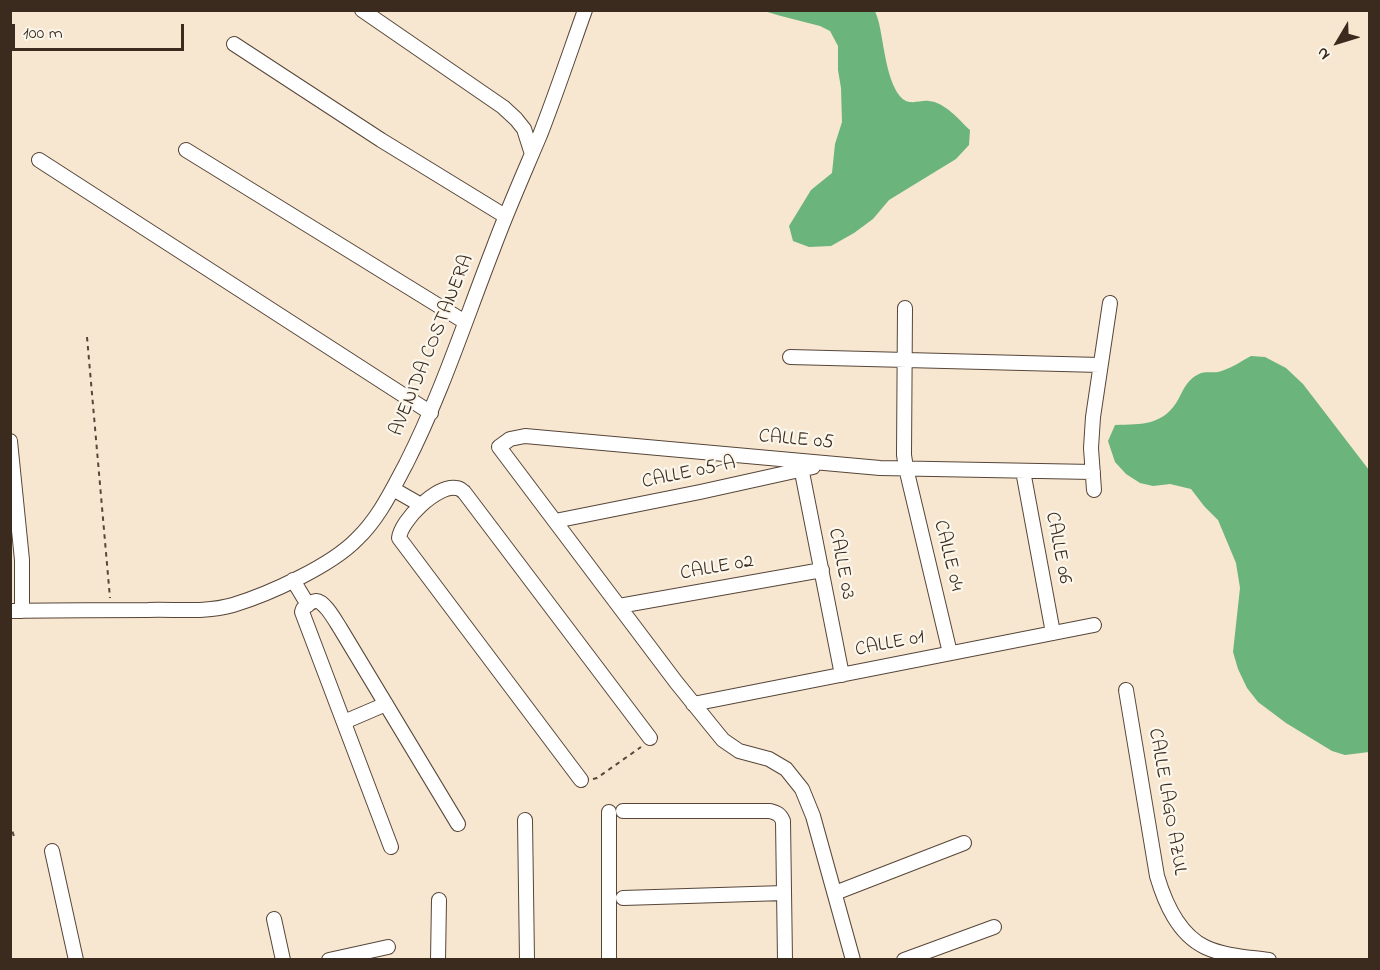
<!DOCTYPE html>
<style>
body{margin:0}
#map{position:relative;width:1380px;height:970px;overflow:hidden;background:#f7e7d0;font-family:"Indie Flower",sans-serif}
canvas{display:block}
.frame{position:absolute;inset:0;border:12px solid #3b2a1e;pointer-events:none}
.north{position:absolute;left:1308px;top:12px;width:60px;height:60px;-webkit-text-stroke:4px #fbf7ec;paint-order:stroke;rotate:232deg;font-size:16px;font-weight:700;line-height:24px;text-align:center;color:#3b2a1e}
.north::after{content:'';display:block;margin:auto;width:21px;height:27px;background:#3b2a1e;clip-path:polygon(50% 0,100% 100%,50% 72%,0 100%)}
.scale{position:absolute;left:12px;top:24px;width:172px;height:27px;box-sizing:border-box;border:3px solid #3b2a1e;border-top:0;padding-left:8px;font-size:18px;line-height:21px;white-space:nowrap;color:#3b2a1e;-webkit-text-stroke:4px #fbf7ec;paint-order:stroke}
</style>
<div id="map">
<canvas width="1380" height="970"></canvas>
<div class="frame"></div>
<div class="north">N</div>
<div class="scale">100 m</div>
</div>
<script>
const ctx = document.querySelector('canvas').getContext('2d');
ctx.lineJoin = 'round';
function paint(path, color) { ctx.fillStyle = color; ctx.fill(path, 'evenodd'); }
function stroke(path, color, width, dash) { ctx.strokeStyle = color; ctx.lineWidth = width; ctx.lineCap = dash ? 'butt' : 'round'; ctx.setLineDash(dash || []); ctx.stroke(path); }
function drawText(font, color, halo, rows, align = 'center') {
  ctx.font = font + ' "Indie Flower",sans-serif'; ctx.lineWidth = 4.5; ctx.setLineDash([]); ctx.textBaseline = 'middle'; ctx.strokeStyle = halo; ctx.fillStyle = color; for (const [text, x, y, turn = 0] of rows) {
    ctx.save(); ctx.translate(x, y); ctx.rotate((+turn || 0) * Math.PI / 180); ctx.textAlign = isNaN(turn) ? turn : align; if (halo) ctx.strokeText(text, 0, 0); ctx.fillText(text, 0, 0); ctx.restore();
  }
}
paint(new Path2D(`
 M764 11H875C877 16 879 22 880 28 884 46 888 92 906 101 914 104 921 100 929 101 946 103 958 119 970 130L969 145 956 159 889 200 873 219 854 233 831 246 809 247 793 241 789 226 811 190 832 173 835 144 842 122 841 88 838 70V46L830 31 820 26 781 16Z
 M1251 356 1265 357 1286 368 1303 384 1369 470V752L1345 755 1332 751 1286 723 1258 702 1247 688 1238 669 1233 652 1240 588 1236 563 1218 520 1204 506 1191 489 1170 484 1153 486 1140 483 1126 474 1115 462 1108 441 1115 425C1142 424 1164 426 1179 398 1184 388 1188 379 1199 374 1205 371 1212 373 1218 372 1230 369 1240 362 1251 356Z`), '#6bb47b');
const minor = new Path2D(`
 M362 10 503 107 516 119 524 129 532 154
 M234 44 381 140 505 216
 M186 150 465 322
 M39 160 431 413
 M905 308 904 455 906 468 950 653
 M790 357 1100 365
 M10 441 22 560V611
 M800 462 842 675
 M1023 471 1053 633
 M393 489 421 505
 M1094 490 1091 448 1093 417 1110 303
 M555 521 700 492 813 467
 M293 580 308 605
 M619 606 822 570
 M10 611C56 610 102 610 148 610 176 609 205 613 233 605 269 594 331 566 357 539 379 518 392 490 406 464 441 395 465 321 493 249 507 211 524 173 540 135 556 94 570 52 585 10
 M1126 690 1157 876C1165 903 1178 934 1205 947 1224 956 1248 957 1269 960
 M693 704 1094 625
 M344 722 386 704
 M581 780 399 538C401 520 437 485 456 488 460 488 461 490 464 492L650 738
 M623 811H770C777 813 780 814 783 821L785 960
 M609 812V960
 M525 820 527 960
 M391 847 302 612 303 609C306 606 312 601 316 601 324 600 336 622 340 628L458 824
 M52 851 76 960
 M835 893 964 843
 M623 898 784 893
 M274 919 283 960
 M329 960 388 947
 M438 960 439 900
 M853 960 813 816 802 789 786 769 769 759 739 751 723 740 714 729 676 682 499 447 510 439 525 436 880 468 1093 472
 M904 960 994 927`);
stroke(minor, '#574639', 16);
stroke(new Path2D(`
 M87 337 110 598
 M593 779 597 778 641 747
 M10 823 15 840`), '#574639', 2, [4.5, 4.5]);
stroke(minor, '#fff', 14);
drawText('20px', '#3b2a1e', '#fbf7ec', [
 ["AVENIDA COSTANERA",433,346,-68],
 ["CALLE 05",796,441,5],
 ["CALLE 05-A",689,474,-12],
 ["CALLE 06",1057,548,79],
 ["CALLE 04",947,556,76],
 ["CALLE 03",840,564,79],
 ["CALLE 02",717,569,-10],
 ["CALLE 01",890,645,-11],
 ["CALLE LAGO AZUL",1166,802,80]
]);
</script>
